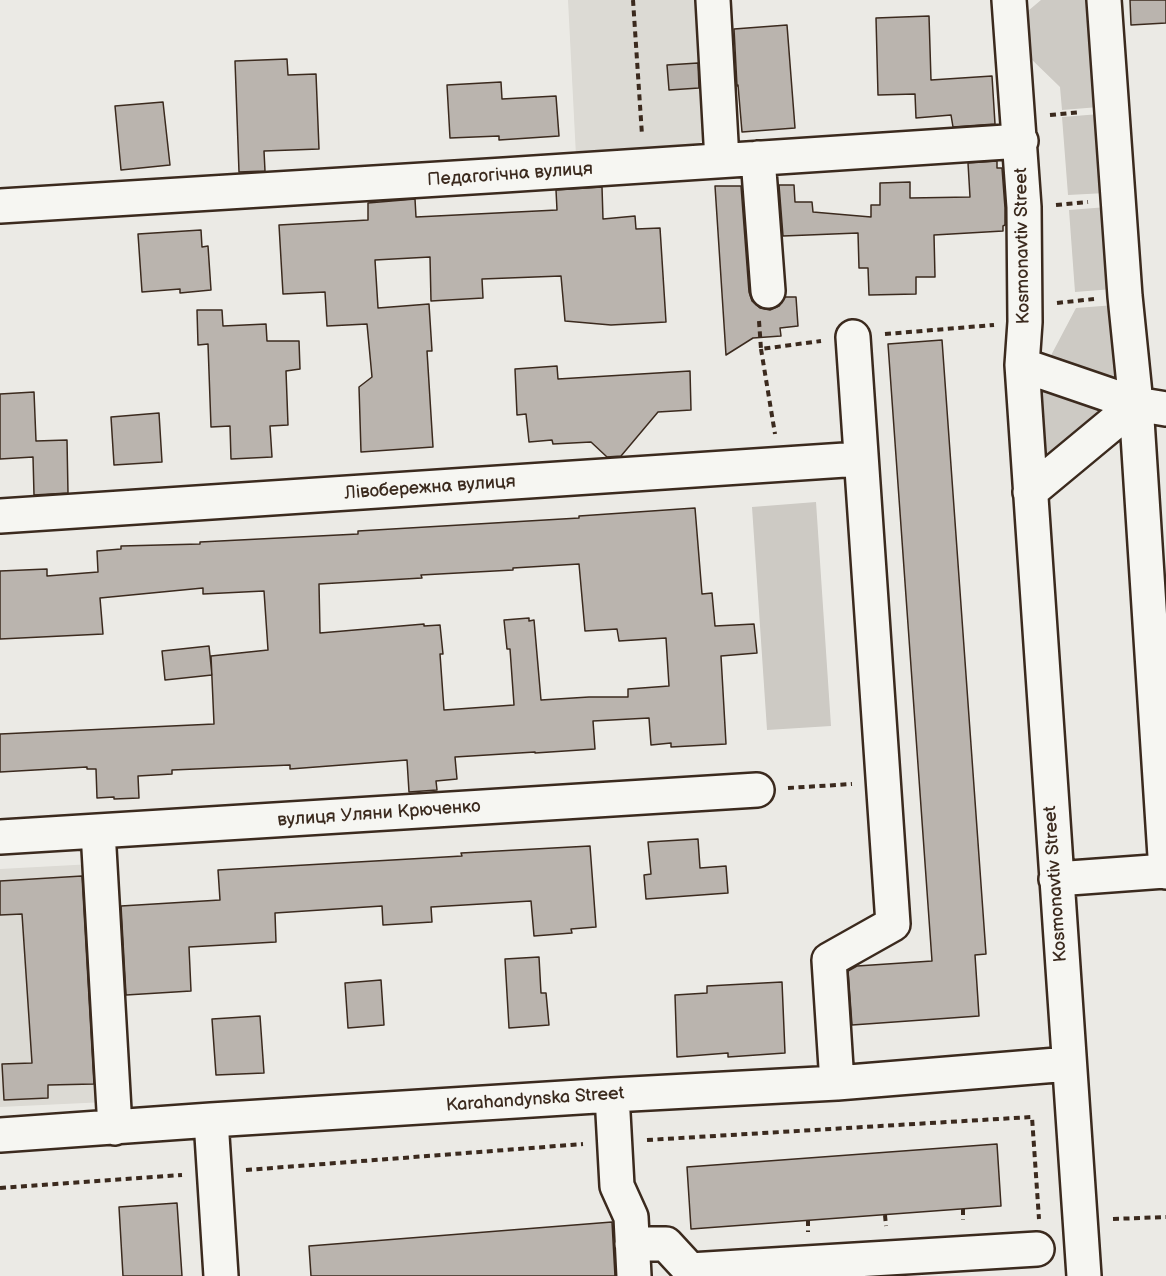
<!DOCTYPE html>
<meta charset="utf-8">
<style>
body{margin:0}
canvas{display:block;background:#ebeae5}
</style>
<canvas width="1166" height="1276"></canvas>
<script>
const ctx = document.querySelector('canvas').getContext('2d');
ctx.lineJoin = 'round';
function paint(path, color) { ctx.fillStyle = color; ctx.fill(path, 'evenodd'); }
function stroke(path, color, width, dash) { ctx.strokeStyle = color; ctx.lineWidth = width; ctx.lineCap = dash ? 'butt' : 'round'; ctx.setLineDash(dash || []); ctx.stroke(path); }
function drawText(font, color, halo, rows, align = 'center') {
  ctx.font = font + ' "Balsamiq Sans",sans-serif'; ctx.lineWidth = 4.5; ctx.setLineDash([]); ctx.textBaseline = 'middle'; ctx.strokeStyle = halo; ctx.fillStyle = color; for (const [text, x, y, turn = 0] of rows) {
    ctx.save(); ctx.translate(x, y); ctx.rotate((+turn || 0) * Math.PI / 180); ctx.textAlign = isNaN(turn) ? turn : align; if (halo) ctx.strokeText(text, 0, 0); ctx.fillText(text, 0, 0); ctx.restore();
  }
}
paint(new Path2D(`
 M568 0H696L705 138 697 145 576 156Z
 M93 864 106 1102 0 1107V869Z`), '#dcdad4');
paint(new Path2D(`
 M1041 0H1092L1099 107 1062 110 1060 87 1026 54 1022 16Z
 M1100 114 1106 193 1068 195 1062 117Z
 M1107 207 1113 289 1075 292 1069 210Z
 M1115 305 1120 386 1047 363 1076 308Z
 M1039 381 1105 400 1106 417 1042 459Z
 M816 502 831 726 767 730 752 507Z`), '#cdcac4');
const building = new Path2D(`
 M1130 0H1166V23L1131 25Z
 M929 16 931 80 992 76 995 124 953 127 951 115 916 118 915 94 878 95 876 18Z
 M787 25 795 128 742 132 738 85 737 86 734 29Z
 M287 59 288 75 316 74 319 149 264 151 265 171 239 172 235 61Z
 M698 63 699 88 669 90 667 65Z
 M501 82 502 99 556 96 559 136 499 140V136L450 138 447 85Z
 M163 102 170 165 121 170 115 106Z
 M997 161V168H1002L1005 208V225L1003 226V231L934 235 935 277H916V294L869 295 868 268H859L858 233 783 236 779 185H794L795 202H812L813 212 871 217V205H880V183L910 182V198L970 197 968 163Z
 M715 186H741L749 292 752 301 760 308 770 310 779 306 785 297H796L798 326 780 328 781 336 753 338 726 355Z
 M602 187 603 219 635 216 636 229 660 228 666 322 611 325 565 321 561 276 482 279 483 298 431 301 430 257 375 260 378 308 429 304 432 351H427L433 447 361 452 359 387 372 377 367 324 327 326 325 292 283 294 279 225 368 220V203L415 199 416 217 557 210 556 190Z
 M201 230 202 247 208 246 211 290 180 293V289L142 292 138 234Z
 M197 310H222L223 326 266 324 267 341H299L300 369 286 371 288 425 270 426 272 457 231 459 230 426 211 427 208 344 198 345Z
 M942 340 986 954 975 955 979 1016 852 1025 848 971 857 966 932 961 888 344Z
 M557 366 558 379 690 371 691 410 658 412 621 456 607 457 591 442 553 444 552 440 529 442 526 414 517 415 515 369Z
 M34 392 36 441 67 440 68 493 34 495 33 457 0 459V394Z
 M159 413 162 462 114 465 111 417Z
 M695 508 702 594 712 593 715 626 754 624 757 653 721 656 726 744 671 747V743L651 745 649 718 593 721 595 749 535 753V752L455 757 457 779 436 781 437 790 409 792 407 760 290 769V765L172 770V774L138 776 139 798 114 799V797L97 798 96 769H87V767L0 772V734L214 724 211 656 268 650 264 591 203 594V588L100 598 103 634 0 639V571L47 569V576L98 572 97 551 121 549V546L200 544V542L358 534V531L579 518V516ZM579 564 585 631 617 629 619 641 666 638 669 686 628 689V697H589L541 700 534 620 529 621V618L504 620 507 649H510L514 705 444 710 440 654H443L440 625 424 626V624L320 633 319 584 422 578 421 575 513 570V568Z
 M209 646 212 675 165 680 162 651Z
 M698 839 700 868 726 866 728 893 646 899 644 875 651 874 648 842Z
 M590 846 596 927 571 929 572 933 534 936 531 901 431 907 432 922 383 925 382 906 275 913 276 942 189 947 191 991 126 995 121 906 220 900 218 870 462 856 461 853Z
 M82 876 94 1084 48 1085V1098L4 1100 2 1064 32 1063 22 914 0 915V881Z
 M539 957 541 993H546L549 1025 509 1028 505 959Z
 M381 980 384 1025 348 1028 345 983Z
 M782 982 785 1053 728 1057V1053L677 1057 675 995 707 993V986Z
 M260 1016 264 1073 216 1075 212 1019Z
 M997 1144 1001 1206 691 1229 687 1167Z
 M177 1203 182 1276H123L119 1207Z
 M612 1222 615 1276H311L309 1246Z`);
paint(building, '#bab4ae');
stroke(building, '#3b2a1e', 1.5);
const minor = new Path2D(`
 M713 0 722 160
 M1009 0 1024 207 1025 322 1022 365 1084 1276
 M1104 0 1125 296 1136 404 1166 872
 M758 158 768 291
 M0 206 504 175 1021 141
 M1022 365 1136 404 1166 409
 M1030 492 1136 404
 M0 516 860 459
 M98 831 115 1128
 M0 837 757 790
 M1056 879 1166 871
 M837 1083 829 960 893 924 853 337
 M612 1095 617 1186 631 1217 634 1276
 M211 1120 221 1276
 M0 1135 211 1120 612 1095 837 1083 1069 1064
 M632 1244H666L690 1270 1037 1249`);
stroke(minor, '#3b2a1e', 38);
stroke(new Path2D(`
 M633 0 642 135
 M1050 115 1081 112
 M1056 205 1088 202
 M1057 303 1094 299
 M759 321 761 349 821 341
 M885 334 994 325
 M761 349 775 434
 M788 788 852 784
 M647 1140 1032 1117 1039 1219
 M246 1170 583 1144
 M0 1188 182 1175
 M963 1209V1220
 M885 1215 886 1226
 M1113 1219 1166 1217
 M808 1220V1232`), '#3b2a1e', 4, [6, 4.5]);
stroke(minor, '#f6f6f2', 33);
drawText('18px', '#3b2a1e', '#f6f6f2', [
 ["Педагогічна вулиця",510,175,-4],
 ["Kosmonavtiv Street",1023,246,-91],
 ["Лівобережна вулиця",430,488,-4],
 ["вулиця Уляни Крюченко",379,814,-4],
 ["Kosmonavtiv Street",1056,884,-94],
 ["Karahandynska Street",535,1100,-4]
]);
</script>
